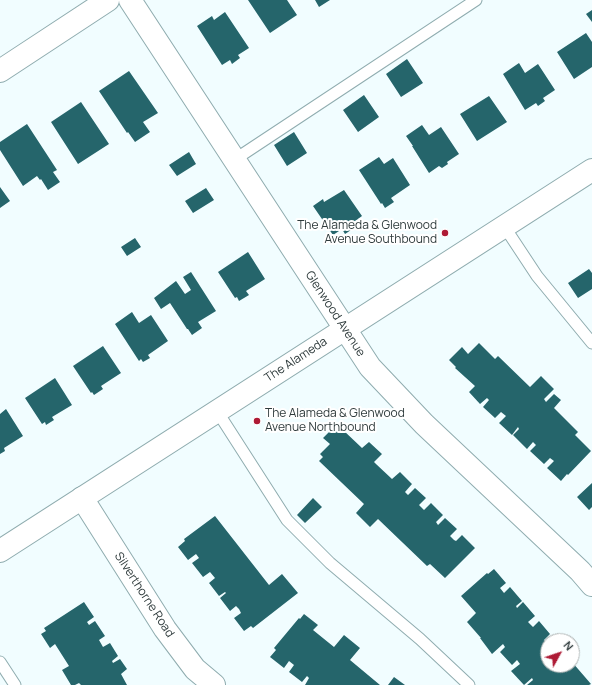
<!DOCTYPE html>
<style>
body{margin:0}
#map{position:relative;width:592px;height:685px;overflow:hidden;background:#f1fdff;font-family:Manrope,sans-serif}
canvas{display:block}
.north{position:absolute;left:540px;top:633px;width:40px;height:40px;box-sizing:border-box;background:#fff;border:1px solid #acb1b1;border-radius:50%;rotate:50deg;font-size:11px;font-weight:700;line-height:16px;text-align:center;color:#2f3b3c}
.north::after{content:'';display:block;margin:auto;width:14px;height:18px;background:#ae1a35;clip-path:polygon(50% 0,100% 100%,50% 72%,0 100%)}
</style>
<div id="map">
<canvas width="592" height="685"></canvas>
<div class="north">N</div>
</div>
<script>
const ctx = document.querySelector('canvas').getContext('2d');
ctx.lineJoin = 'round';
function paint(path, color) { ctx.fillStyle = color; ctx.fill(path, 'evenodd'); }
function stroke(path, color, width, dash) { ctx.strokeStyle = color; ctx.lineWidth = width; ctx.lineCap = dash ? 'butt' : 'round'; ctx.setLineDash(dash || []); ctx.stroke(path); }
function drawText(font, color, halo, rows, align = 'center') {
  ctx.font = font + ' Manrope,sans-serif'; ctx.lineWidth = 4; ctx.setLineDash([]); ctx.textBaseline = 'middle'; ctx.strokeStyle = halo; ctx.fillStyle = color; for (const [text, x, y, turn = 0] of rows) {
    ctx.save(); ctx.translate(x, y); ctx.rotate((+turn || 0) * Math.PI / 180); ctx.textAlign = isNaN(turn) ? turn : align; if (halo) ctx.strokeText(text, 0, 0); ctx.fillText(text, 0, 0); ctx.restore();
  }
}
paint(new Path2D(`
 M248 0H287L297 15 270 33Z
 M315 0H330L319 7Z
 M592 10V22L586 14Z
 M225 12 249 48 238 55 240 58 232 64 230 60 222 65 197 26 212 16 214 20Z
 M586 33 592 42V67L574 79 557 52Z
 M407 59 423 83 401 97 386 74Z
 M519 63 525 73 538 64 555 90 543 98 545 101 538 106 536 103 525 110 503 74Z
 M129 71 158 113 143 122 150 132 135 142 128 132 127 133 99 91Z
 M364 95 379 117 358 132 343 110Z
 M489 96 507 122 477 141 460 114Z
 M81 102 109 144 78 164 51 122Z
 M27 124 57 170 53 172 60 182 48 190 41 179 40 180 37 176 23 186 0 150V142Z
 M422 125 429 135 441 127 459 154 447 162 448 164 442 168 439 166 429 173 412 146H413L406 136Z
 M294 132 307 153 287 166 274 145Z
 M189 152 196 164 177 176 169 165Z
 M379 157 384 164 393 158 410 185 391 198 394 202 385 208 382 203 381 204 359 170Z
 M0 187 10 201 0 208Z
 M206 188 214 200 193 213 185 201Z
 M344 190 362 216 351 224 354 228 345 234 342 229 333 235 313 206 323 199 324 202Z
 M135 238 141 247 127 256 121 247Z
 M248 252 265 279 246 291 249 295 239 301 237 297 235 298 218 272Z
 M589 269 592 273V289L578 298 568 283Z
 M191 272 216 311 198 322 202 328 192 335 188 329H187L170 303 161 309 154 298 176 281 185 294 191 290 183 277Z
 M132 312 139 323 151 315 168 341 148 355 150 358 143 362 141 359 139 361 115 324Z
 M479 343 495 359 498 356 530 387 541 376 554 389 544 399 546 402 554 394 561 400 554 408 578 432 575 435 591 451 568 475 567 474 561 481 547 468 554 461 550 458 544 464 530 451 536 445 533 442 527 449 513 435 519 429 518 427 512 435 499 423 506 416 501 412 495 418 483 407 489 400 487 398 480 404 469 392 475 386 455 368 456 367 449 360 462 347 468 354Z
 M103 346 121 373 101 386 103 389 94 395 92 392 91 393 73 366Z
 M55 378 72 405 52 417 54 420 46 425 45 422 42 424 25 398Z
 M6 409 23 436 4 448 5 451 0 454V414Z
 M336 425 342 431 343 430 362 448 369 442 382 454 374 462 376 464 392 479 400 472 412 484 405 492 408 495 415 488 426 498 419 505 424 510 431 503 443 515 436 522 438 525 445 518 457 529 450 536 454 540 456 541 462 535 475 548 445 578 430 564 427 566 378 519 370 527 356 513 364 504 319 461 323 457 320 454 330 444 323 438Z
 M592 483V507L589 510 577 497Z
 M313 498 322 507 305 523 297 515Z
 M215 516 269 585 282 574 298 593 253 628 251 626 244 631 234 618 241 613 239 609 236 606 230 611 220 598 226 593 225 592 219 596 209 583 215 578 210 572 203 577 192 563 199 558 196 554 188 560 178 547 185 541 184 539Z
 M494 569 506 583 500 588 504 593 510 587 522 601 516 606 517 608 523 602 535 616 528 622 533 627 539 621 550 634 544 640 548 644V665H572V662L591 684 589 685H527L533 680 532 678 524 685 511 671 520 664 517 660 512 665 500 652 505 647 503 644 492 654 480 638H481L467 622 476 613 461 596 487 573 488 574Z
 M84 602 94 617 87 622 89 625 95 621 105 636 99 640 103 647 110 643 118 656 112 661 113 663 120 659 127 669 121 674 127 685H81L79 683 75 685H71L62 670 69 666 55 644 50 648 41 634 46 631 44 628Z
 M304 614 318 625 313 630 334 647 344 635 360 648 350 660 380 685H305L309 678 307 676 302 682 289 672 294 665 289 661 284 668 270 657 276 650 274 648 299 618 300 619Z
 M394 677 405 685H388Z`), '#25656b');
const lane = new Path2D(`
 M234 160 476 0
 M504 226 537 276 592 343
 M217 411 287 520 330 563 420 639 469 685
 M0 662 15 685`);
const street = new Path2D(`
 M130 0 370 367 424 424 580 571 592 585
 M0 71 108 0
 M82 498 165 629 195 669 214 685`);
const secondary = new Path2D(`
 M0 551 592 170`);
stroke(lane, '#8facaf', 13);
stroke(street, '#8facaf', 24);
stroke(secondary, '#8facaf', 24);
stroke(lane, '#fff', 11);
stroke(street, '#fff', 22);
stroke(secondary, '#fff', 22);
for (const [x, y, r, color] of [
 [445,233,4,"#ae1a35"],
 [257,421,4,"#ae1a35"]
]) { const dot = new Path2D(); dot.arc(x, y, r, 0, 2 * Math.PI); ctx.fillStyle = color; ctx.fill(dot); stroke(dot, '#fff', 1.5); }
drawText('12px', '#2f3b3c', '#fff', [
 ["The Alameda & Glenwood",437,226],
 ["Avenue Southbound",437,240],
 ["The Alameda & Glenwood",265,414,"left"],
 ["Avenue Northbound",265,428,"left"]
], 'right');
drawText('12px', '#2f3b3c', '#fff', [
 ["Glenwood Avenue",335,314,57],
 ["The Alameda",296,360,-33],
 ["Silverthorne Road",144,595,57]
]);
</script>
